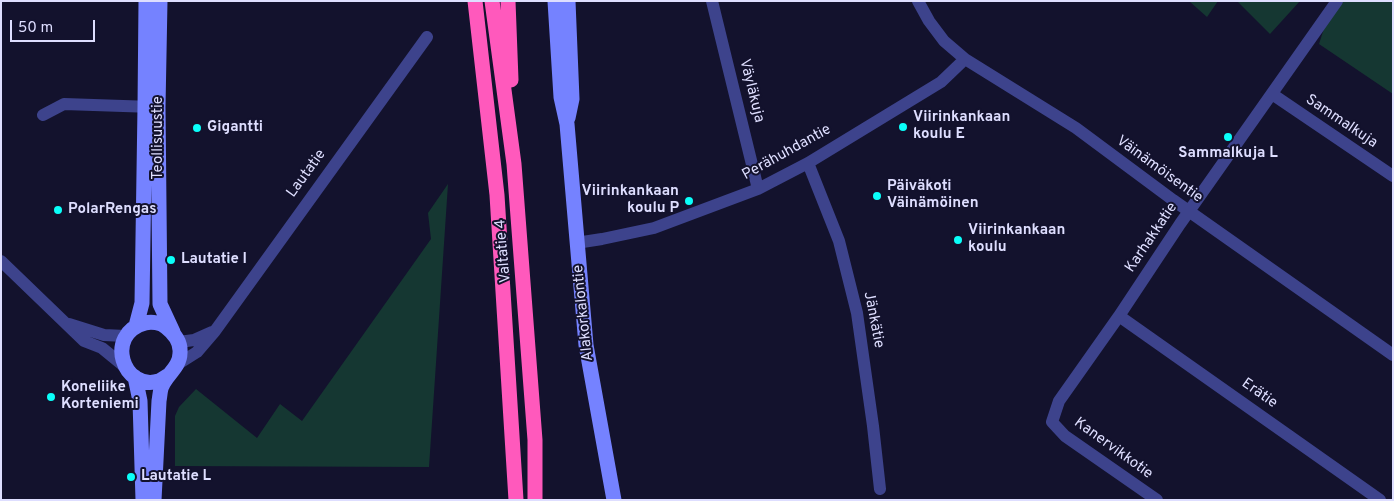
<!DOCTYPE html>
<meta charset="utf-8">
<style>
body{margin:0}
#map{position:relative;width:1394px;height:501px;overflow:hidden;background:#13122d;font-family:Overpass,sans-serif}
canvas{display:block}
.frame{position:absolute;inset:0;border:2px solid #dedeff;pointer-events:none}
.scale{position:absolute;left:10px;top:20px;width:85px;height:22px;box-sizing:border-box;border:2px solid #dedeff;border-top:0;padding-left:6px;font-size:15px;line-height:18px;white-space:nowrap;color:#dedeff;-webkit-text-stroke:4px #13122d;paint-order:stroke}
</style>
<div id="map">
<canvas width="1394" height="501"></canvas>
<div class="frame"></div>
<div class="scale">50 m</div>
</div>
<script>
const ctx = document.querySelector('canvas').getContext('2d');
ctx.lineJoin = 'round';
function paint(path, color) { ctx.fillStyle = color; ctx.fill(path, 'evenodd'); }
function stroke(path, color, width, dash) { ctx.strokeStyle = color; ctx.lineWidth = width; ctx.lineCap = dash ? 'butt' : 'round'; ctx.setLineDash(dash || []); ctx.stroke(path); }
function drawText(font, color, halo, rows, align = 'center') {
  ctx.font = font + ' Overpass,sans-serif'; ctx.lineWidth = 4; ctx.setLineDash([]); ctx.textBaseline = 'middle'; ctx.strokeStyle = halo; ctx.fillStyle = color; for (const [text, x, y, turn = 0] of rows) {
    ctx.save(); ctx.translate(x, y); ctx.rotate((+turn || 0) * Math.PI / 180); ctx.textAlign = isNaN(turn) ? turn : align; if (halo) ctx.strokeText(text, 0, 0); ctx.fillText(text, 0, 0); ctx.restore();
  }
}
paint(new Path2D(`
 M1189 1H1218L1207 17Z
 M1239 1H1300L1270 34 1238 2Z
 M1337 1H1393V94L1319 44 1329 13Z
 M448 184 429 467 175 466V416L179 407 196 389 257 438 280 404 302 421 431 239 428 213Z`), '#153732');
stroke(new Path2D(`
 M712 1 758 189
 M918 1 929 21 944 41 965 59 1076 128 1173 200 1393 355
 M1272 94 1393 176
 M43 115 64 104 153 107
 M808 163 839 241 857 313 873 426 880 489
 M576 243 602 239 654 228 758 189 808 163 941 82 965 59
 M1 261 84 341 102 348 124 366
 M1119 316 1380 500
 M69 324 104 335 125 336
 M179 342 194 340 212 332
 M178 364 197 352 215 331 427 37
 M1157 500 1065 436 1052 422 1059 401 1119 316 1180 224 1337 1`), '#3d438c', 12);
stroke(new Path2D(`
 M160 1 158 107 160 304 173 332
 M555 1 561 97 567 124 586 345 614 500
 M568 1 572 99 568 118
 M136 326 142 303 145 107 146 1
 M135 377 140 401 143 500
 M154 500 159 401C160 396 160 390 162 386 167 374 180 367 180 353 181 342 175 334 166 327 161 323 152 321 145 323 104 334 123 392 159 381 162 379 166 377 169 375`), '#7582ff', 15);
stroke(new Path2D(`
 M475 1 497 195 516 500
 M492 1 514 164 535 440V500
 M508 1 511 80`), '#ff59bc', 15);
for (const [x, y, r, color] of [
 [903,127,5,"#0afffa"],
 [197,128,5,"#0afffa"],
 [1228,137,5,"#0afffa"],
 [877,196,5,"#0afffa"],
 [689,201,5,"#0afffa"],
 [58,210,5,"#0afffa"],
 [958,240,5,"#0afffa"],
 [171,260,5,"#0afffa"],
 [51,397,5,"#0afffa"],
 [131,477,5,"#0afffa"]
]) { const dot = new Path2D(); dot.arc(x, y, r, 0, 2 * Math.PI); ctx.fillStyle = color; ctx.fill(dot); stroke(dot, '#13122d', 2); }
drawText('15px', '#dedeff', '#13122d', [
 ["Väyläkuja",751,91,76],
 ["Sammalkuja",1341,122,34],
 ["Teollisuustie",159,138,-90],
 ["Perähuhdantie",787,153,-29],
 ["Väinämöisentie",1159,170,36],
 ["Lautatie",307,174,-54],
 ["Karhakkatie",1152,238,-56],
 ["Valtatie 4",504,251,-95],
 ["Alakorkalontie",584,313,-96],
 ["Jänkätie",873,320,79],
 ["Erätie",1259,394,35],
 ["Kanervikkotie",1113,449,36]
]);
drawText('bold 15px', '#dedeff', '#13122d', [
 ["Viirinkankaan",913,118],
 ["koulu E",913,135],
 ["Gigantti",207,128],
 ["Sammalkuja L",1228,154,"center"],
 ["Päiväkoti",887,187],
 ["Väinämöinen",887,204],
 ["Viirinkankaan",679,192,"right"],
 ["koulu P",679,209,"right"],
 ["PolarRengas",68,210],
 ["Viirinkankaan",968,231],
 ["koulu",968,248],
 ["Lautatie I",181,260],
 ["Koneliike",61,388],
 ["Korteniemi",61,405],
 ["Lautatie L",141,477]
], 'left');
</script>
